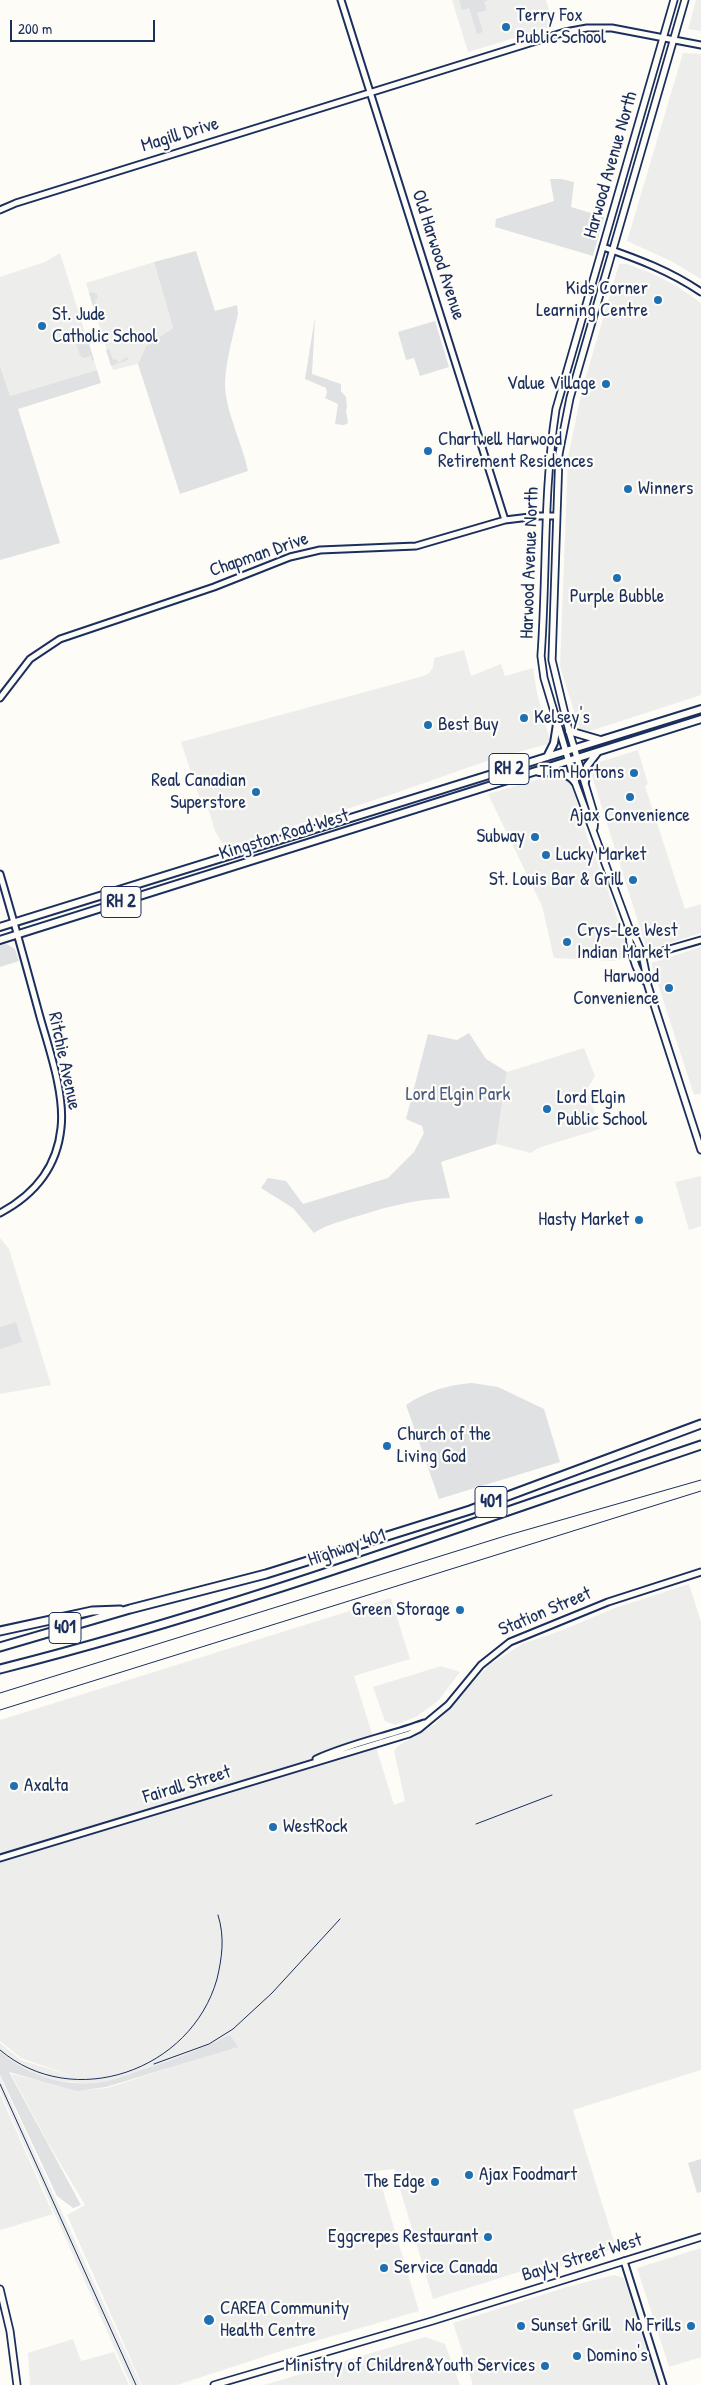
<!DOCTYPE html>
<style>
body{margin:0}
#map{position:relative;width:701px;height:2385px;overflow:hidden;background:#fdfcf7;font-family:"Patrick Hand",sans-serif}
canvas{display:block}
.scale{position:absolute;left:10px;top:20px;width:145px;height:22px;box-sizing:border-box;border:2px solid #1b2f5e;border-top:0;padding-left:6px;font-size:15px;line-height:18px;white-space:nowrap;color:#1b2f5e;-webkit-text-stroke:4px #fdfcf7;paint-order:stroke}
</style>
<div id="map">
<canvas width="701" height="2385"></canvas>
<div class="scale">200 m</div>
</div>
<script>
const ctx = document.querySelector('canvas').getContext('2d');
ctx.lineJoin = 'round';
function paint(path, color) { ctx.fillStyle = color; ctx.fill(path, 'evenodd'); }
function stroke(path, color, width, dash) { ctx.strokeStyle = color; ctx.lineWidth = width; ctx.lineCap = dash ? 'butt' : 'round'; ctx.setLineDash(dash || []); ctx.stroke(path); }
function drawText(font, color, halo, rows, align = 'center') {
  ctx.font = font + ' "Patrick Hand",sans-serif'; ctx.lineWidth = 4.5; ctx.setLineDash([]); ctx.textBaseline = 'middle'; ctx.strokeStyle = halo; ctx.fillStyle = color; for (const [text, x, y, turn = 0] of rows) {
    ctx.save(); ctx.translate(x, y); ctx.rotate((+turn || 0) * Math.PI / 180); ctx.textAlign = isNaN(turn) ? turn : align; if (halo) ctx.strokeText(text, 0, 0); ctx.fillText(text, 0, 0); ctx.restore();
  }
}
paint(new Path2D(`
 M452 0H546L554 26 468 52Z
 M696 0H701V31L688 29Z
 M683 53 701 54V279L673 262 627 241Z
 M60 253 97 370 10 396 0 366V277L45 262Z
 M154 262 173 328 146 346 138 364 113 370 86 283Z
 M619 264H627L651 273 677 286 701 303V695L581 734 560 666 568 457 582 390Z
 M464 650 471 676 501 664 505 676 533 668 537 693 550 740 549 744 498 757 390 795 225 848 215 831 208 808 201 802 181 742 420 677 428 674 433 668 434 658Z
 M638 750 648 784 645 786 685 909 701 904V933L650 949 646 947 591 773 596 763Z
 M553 775 566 776 572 784 587 837 604 879 628 950 621 959 612 961 554 958 542 906 488 794Z
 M701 947V1093L694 1095 651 963Z
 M584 1048 595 1076 587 1089 600 1129 538 1148 531 1153 496 1144 507 1072Z
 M701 1176V1226L689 1230 675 1182Z
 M0 1238 9 1249 51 1385 0 1394Z
 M689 1584 701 1622V2070L573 2110 616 2248 524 2278 522 2271 433 2299 394 2169 377 2171 419 2311 281 2351 177 2385H142L67 2215 85 2205 47 2141 11 2074 83 2090 107 2088 213 2054 207 2048 115 2080 89 2084 43 2079 25 2071 0 2054V2043L21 2060 72 2076 21 2058 0 2041V1720L391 1598 410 1659 354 1676 394 1805 405 1801 394 1751 398 1746 435 1724 489 1665 522 1644 560 1631 615 1608Z
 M441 1666 460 1672 438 1701 416 1717 395 1725 385 1721 373 1687Z
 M0 2077 141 2385H131L0 2091Z
 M0 2094 53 2214 1 2230 0 2229Z
 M701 2248V2357L669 2367 637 2268Z
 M614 2275 624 2278 658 2385H473L453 2323 567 2287Z
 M425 2337 445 2344 460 2385H264Z
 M73 2339 81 2361 114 2352 129 2385H30L28 2353Z`), '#edeeec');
paint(new Path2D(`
 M459 0H489L484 2 487 10 477 13 483 32 477 34 469 8 462 10Z
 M550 179H561L574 182 571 207 604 217 593 256 495 227 496 219 554 201Z
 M196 251 215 311 237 305 238 314C233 336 226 360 225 382 224 408 243 445 248 471L180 494 138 364 146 346 173 328 154 262Z
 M92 292 97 294 98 298 95 300 101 319 97 320 89 293Z
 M315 317 312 374 341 384V391L346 397 347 408 346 410 348 423 344 425 335 424 338 404 325 398 327 393 326 388 305 379Z
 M435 321 449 367 420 376 414 358 406 360 398 332Z
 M80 337H87L94 360 92 361 91 356 83 358 80 355 76 343Z
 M109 349 113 360 117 359 118 363 127 357 128 360 111 366 106 350Z
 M0 366 10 396 97 370 101 383 18 409 60 543 0 560Z
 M7 944 15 949 19 961 0 967V945Z
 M469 1033 486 1059 507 1072 496 1144 441 1162 450 1198C417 1199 389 1206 358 1216 343 1221 327 1224 314 1233L293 1208 261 1188 268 1178 286 1181 303 1204 388 1178 414 1152 424 1133 422 1126 406 1119 428 1034 457 1040Z
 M16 1322 22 1342 0 1349V1327Z
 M472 1383 498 1387 544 1409 560 1462 439 1499 406 1405C427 1391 447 1385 472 1383Z
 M230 2035 238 2047 106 2087 77 2091 9 2072 81 2205 73 2208 57 2196 0 2075V2052C29 2077 70 2089 108 2081 121 2078 135 2072 148 2068 177 2059 203 2048 230 2035Z
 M701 2159V2192L697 2193 688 2163Z`), '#e0e1e3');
const tertiary = new Path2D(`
 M341 0 505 520
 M0 210 16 203 565 32 587 28H612L701 45
 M603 247C638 259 670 271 701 292
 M0 698 30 659 60 639 214 587 290 557 320 550 416 546 505 520 538 516H556
 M0 874C14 921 27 969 40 1017 49 1049 65 1094 61 1128 57 1167 34 1195 0 1213
 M635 959 701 940
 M316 1759C351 1743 389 1736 424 1723
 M0 1858 409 1734 419 1729 448 1705 481 1665 510 1642 608 1602 701 1572
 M624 2261 663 2385`);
const secondary = new Path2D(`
 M674 0 556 409C543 492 547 574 541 656L544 678 575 782 629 928C642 945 645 966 648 986L701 1150
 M594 828 595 817 569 731 552 660 559 454 570 398 685 0
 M629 928C629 945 634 972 647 983
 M0 2289 10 2331 17 2385
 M214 2385 432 2321 701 2237`);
const primary = new Path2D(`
 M569 731 600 740
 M547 757 554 743 557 724
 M539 772C553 773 566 770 575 782
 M585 782 587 766 597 753
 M0 927 701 709
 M0 940 701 719`);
const motorway = new Path2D(`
 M0 1631 92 1611 120 1610
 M0 1647 130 1609 266 1574 470 1510 701 1424
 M0 1669C238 1609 469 1523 701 1445`);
stroke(tertiary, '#1b2f5e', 9);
stroke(secondary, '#1b2f5e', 9);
stroke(primary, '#1b2f5e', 10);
stroke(motorway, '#1b2f5e', 11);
stroke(tertiary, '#fdfcf7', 5);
stroke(secondary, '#fdfcf7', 5.5);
stroke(primary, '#fdfcf7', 6);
stroke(motorway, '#fdfcf7', 7);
stroke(new Path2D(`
 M0 1693 505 1536 701 1480
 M0 1710 701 1491
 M476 1824 552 1795
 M0 2050C73 2112 191 2071 217 1979 222 1958 225 1937 218 1915
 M154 2064 209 2044 233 2029 272 1993 340 1919
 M0 2084 136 2385`), '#1b2f5e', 1);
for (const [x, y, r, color] of [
 [506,27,5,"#1f6fb2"],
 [658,300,5,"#1f6fb2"],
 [42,326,5,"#1f6fb2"],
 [606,384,5,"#1f6fb2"],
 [428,451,5,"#1f6fb2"],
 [628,489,5,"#1f6fb2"],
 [617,578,5,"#1f6fb2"],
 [524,718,5,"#1f6fb2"],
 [428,725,5,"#1f6fb2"],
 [634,773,5,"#1f6fb2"],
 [256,792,5,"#1f6fb2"],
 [630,797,5,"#1f6fb2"],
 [535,837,5,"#1f6fb2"],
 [546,855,5,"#1f6fb2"],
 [633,880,5,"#1f6fb2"],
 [567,942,5,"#1f6fb2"],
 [669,988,5,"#1f6fb2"],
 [547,1109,5,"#1f6fb2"],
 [639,1220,5,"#1f6fb2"],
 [387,1446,5,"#1f6fb2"],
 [460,1610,5,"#1f6fb2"],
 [14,1786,5,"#1f6fb2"],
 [273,1827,5,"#1f6fb2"],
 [469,2175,5,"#1f6fb2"],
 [435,2182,5,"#1f6fb2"],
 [488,2237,5,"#1f6fb2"],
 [384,2268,5,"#1f6fb2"],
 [209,2320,6,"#1f6fb2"],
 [521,2326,5,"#1f6fb2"],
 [691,2326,5,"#1f6fb2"],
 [577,2356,5,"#1f6fb2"],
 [545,2366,5,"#1f6fb2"]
]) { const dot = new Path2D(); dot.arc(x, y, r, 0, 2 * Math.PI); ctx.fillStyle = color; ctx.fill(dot); stroke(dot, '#fdfcf7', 2); }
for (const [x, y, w] of [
 [509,769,40],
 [121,902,40],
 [491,1502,32],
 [65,1628,32]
]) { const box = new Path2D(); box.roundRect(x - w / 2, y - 15.5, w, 31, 4); ctx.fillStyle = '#fdfcf7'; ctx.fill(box); stroke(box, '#1b2f5e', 1); }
drawText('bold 18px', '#1b2f5e', null, [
 ["RH 2",509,769],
 ["RH 2",121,902],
 ["401",491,1502],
 ["401",65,1628]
]);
drawText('19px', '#1b2f5e', '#fdfcf7', [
 ["Terry Fox",516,16],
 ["Public School",516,38],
 ["Kids Corner",648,289,"right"],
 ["Learning Centre",648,311,"right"],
 ["St. Jude",52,315],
 ["Catholic School",52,337],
 ["Value Village",596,384,"right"],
 ["Chartwell Harwood",438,440],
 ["Retirement Residences",438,462],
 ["Winners",638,489],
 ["Purple Bubble",617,597,"center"],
 ["Kelsey's",534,718],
 ["Best Buy",438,725],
 ["Tim Hortons",624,773,"right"],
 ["Real Canadian",246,781,"right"],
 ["Superstore",246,803,"right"],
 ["Ajax Convenience",630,816,"center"],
 ["Subway",525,837,"right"],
 ["Lucky Market",556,855],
 ["St. Louis Bar & Grill",623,880,"right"],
 ["Crys-Lee West",577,931],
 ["Indian Market",577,953],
 ["Harwood",659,977,"right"],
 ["Convenience",659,999,"right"],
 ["Lord Elgin",557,1098],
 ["Public School",557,1120],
 ["Hasty Market",629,1220,"right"],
 ["Church of the",397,1435],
 ["Living God",397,1457],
 ["Green Storage",450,1610,"right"],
 ["Axalta",24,1786],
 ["WestRock",283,1827],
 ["Ajax Foodmart",479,2175],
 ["The Edge",425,2182,"right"],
 ["Eggcrepes Restaurant",478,2237,"right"],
 ["Service Canada",394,2268],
 ["CAREA Community",220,2309],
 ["Health Centre",220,2331],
 ["Sunset Grill",531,2326],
 ["No Frills",681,2326,"right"],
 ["Domino's",587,2356],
 ["Ministry of Children&Youth Services",535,2366,"right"]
], 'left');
drawText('19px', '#1b2f5e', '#fdfcf7', [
 ["Magill Drive",180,135,-17],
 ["Harwood Avenue North",611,165,-74],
 ["Old Harwood Avenue",438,255,72],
 ["Chapman Drive",259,555,-19],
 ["Harwood Avenue North",530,563,-88],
 ["Kingston Road West",284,835,-17],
 ["Ritchie Avenue",64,1061,78],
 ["Highway 401",347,1548,-19],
 ["Station Street",545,1612,-23],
 ["Fairall Street",187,1785,-17],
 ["Bayly Street West",582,2258,-17]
]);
drawText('19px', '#4c5c7f', '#fdfcf7', [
 ["Lord Elgin Park",458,1095]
]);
</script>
